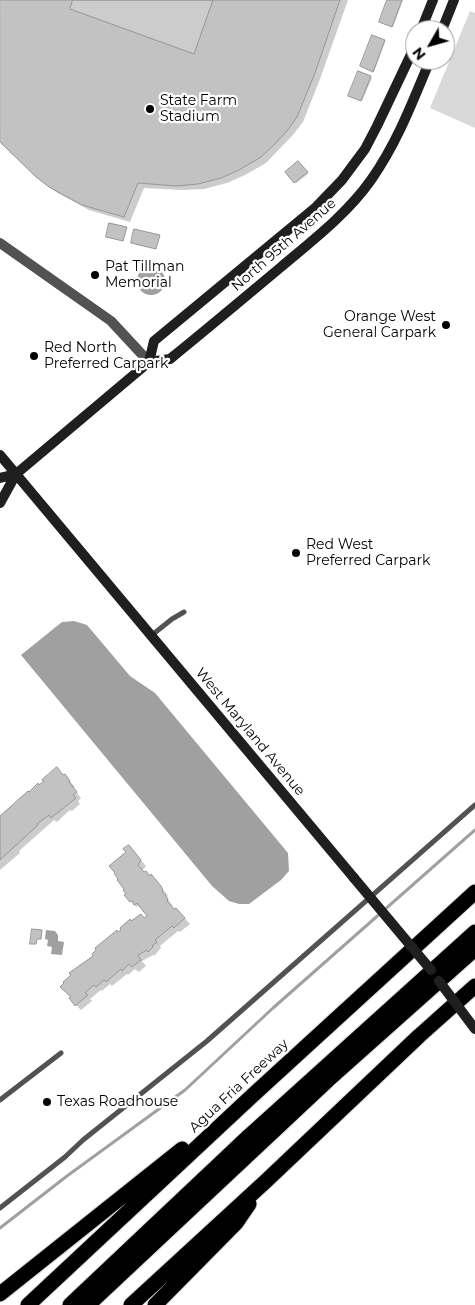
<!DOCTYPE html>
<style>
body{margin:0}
#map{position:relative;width:475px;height:1305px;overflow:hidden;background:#fff;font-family:Montserrat,sans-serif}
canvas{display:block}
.north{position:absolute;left:405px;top:20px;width:50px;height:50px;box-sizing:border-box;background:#fff;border:1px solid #999;border-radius:50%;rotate:232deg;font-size:14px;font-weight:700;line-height:20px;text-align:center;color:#000}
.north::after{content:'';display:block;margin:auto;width:18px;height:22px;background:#000;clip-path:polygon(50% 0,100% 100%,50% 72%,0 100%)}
</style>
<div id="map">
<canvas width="475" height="1305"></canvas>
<div class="north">N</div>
</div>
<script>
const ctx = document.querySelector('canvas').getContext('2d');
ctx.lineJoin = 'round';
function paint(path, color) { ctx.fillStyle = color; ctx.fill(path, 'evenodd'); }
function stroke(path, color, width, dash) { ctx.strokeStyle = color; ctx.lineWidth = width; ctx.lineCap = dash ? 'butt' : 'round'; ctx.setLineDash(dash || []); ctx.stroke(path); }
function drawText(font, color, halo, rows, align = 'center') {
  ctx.font = font + ' Montserrat,sans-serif'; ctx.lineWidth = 4.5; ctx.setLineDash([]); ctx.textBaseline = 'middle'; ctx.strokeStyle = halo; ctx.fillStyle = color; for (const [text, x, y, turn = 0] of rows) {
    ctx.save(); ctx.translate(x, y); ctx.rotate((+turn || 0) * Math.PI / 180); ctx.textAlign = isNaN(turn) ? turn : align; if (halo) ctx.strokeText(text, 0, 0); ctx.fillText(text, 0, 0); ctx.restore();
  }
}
paint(new Path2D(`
 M470 11 475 13V128L430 108Z`), '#d9d9d9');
paint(new Path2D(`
 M137 281a14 14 0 1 1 28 0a14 14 0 1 1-28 0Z
 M74 621 87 625 130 676 155 693 288 853 289 871 281 880 249 904H239L229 901 212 886 21 655 62 622Z
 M46 930 55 931 58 935V941L64 942 62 955 51 954 52 947 47 946 48 940 45 939Z`), '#a0a0a0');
paint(new Path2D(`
 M0 0H348L320 79 303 122 292 136 266 163 245 175 227 183 204 189 182 190 144 188 130 222 89 210 56 192 27 168 0 140Z
 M389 0H403L393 27 381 23Z
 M373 37 385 42 374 72 361 66Z
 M359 72 372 78 362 101 350 96Z
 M298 162 308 174 296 183 287 172Z
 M65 776 75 787 73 788 81 798 78 801 80 804 72 811 70 810 57 822 54 820 19 851 20 853 0 870V817L40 786Z
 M134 852 146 866 142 871 156 882 166 893 168 896 166 897 173 906 171 907 182 915 190 924 180 932 178 931 160 946 161 948 154 956 153 955 142 961 146 966 139 972 135 969 128 975 127 974 112 986 110 984 102 991 101 990 90 999 92 1001 81 1010 76 1005 95 956 132 923 145 920 149 916 142 908 141 909 138 906 136 907 131 901Z`), '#0003');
stroke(new Path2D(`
 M0 1228 67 1176 185 1090 273 1008 475 830`), '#a0a0a0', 3);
const building = new Path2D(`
 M0 0H340L315 73 297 117 287 131 274 145 261 157 239 170 221 178 198 184 176 186 138 183 124 217 82 205 49 187 36 177 0 142Z
 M73 0H213L194 54 70 9Z
 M387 0H402L392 27 379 22Z
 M372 35 385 40 373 72 360 66Z
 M358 71 371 76 361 101 348 96Z
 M298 161 308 172 294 183 285 172Z
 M109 223 127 227 123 241 106 237Z
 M134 229 160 235 156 249 131 243Z
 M57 767 63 775 65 774 70 781 69 782 77 792 73 795 76 798 51 818 49 815 37 824 38 825 0 860V816L28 791 29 792 38 783 39 785 44 781 42 780Z
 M129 845 141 860 138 865 144 872 146 871 150 876 151 874 161 886 163 890 162 891 168 899 167 901 174 909 176 908 185 918 174 928 172 926 155 940 157 942 152 946 153 947 148 952 147 950 138 955 141 960 132 967 129 964 122 971 121 969 106 982 104 980 96 987 94 985 85 993 88 995 75 1006 69 998 71 997 60 987 64 983 63 982 71 975 69 973 93 956 92 954 96 950 95 948 117 930 118 932 121 930 120 928 130 919 131 921 141 914 144 918 147 916 137 903 134 905 132 901 130 902 124 895 126 894 123 890 124 889 117 880 118 879 114 873H115L109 866 126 852 123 849Z
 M32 929 42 930 41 939H37L36 944H30Z`);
paint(building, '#c2c2c2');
stroke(building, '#969696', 1);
const highway = new Path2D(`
 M0 1294 182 1149
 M28 1305 253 1095 475 892
 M70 1305 249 1136 475 932
 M88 1305 328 1080 475 949
 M131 1305 266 1181 419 1036 475 986
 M155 1305 236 1223 249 1204`);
stroke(highway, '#dbdbdb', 17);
stroke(new Path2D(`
 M152 635 172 619 184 612
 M0 1100 61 1053
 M0 1208 65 1157 83 1140 207 1041 475 805`), '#525252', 5);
stroke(new Path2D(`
 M0 243 111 321 149 362`), '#525252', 10);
stroke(new Path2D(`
 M421 30 433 0
 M442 30 454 0
 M149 362 170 359C207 329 244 298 281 267 313 240 347 214 371 180 397 143 413 101 430 60
 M0 455 354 878
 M0 478 16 474
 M0 503 16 474 149 362 154 341 316 207 342 180 365 149 377 126 415 46`), '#1f1f1f', 10);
stroke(highway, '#000', 15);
stroke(new Path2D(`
 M354 878 431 970
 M439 981 475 1029`), '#1f1f1f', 10);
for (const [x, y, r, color] of [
 [150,109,5,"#000"],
 [95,275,5,"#000"],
 [446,325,5,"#000"],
 [34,356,5,"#000"],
 [296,553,5,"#000"],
 [47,1102,5,"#000"]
]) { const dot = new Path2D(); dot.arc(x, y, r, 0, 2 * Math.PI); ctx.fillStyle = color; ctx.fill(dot); stroke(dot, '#fff', 2); }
drawText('14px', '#000', '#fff', [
 ["State Farm",160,101],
 ["Stadium",160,117],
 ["Pat Tillman",105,267],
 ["Memorial",105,283],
 ["Orange West",436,317,"right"],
 ["General Carpark",436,333,"right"],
 ["Red North",44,348],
 ["Preferred Carpark",44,364],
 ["Red West",306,545],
 ["Preferred Carpark",306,561],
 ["Texas Roadhouse",57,1102]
], 'left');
drawText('14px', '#000', '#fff', [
 ["North 95th Avenue",284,245,-41],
 ["West Maryland Avenue",250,732,50],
 ["Agua Fria Freeway",239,1086,-43]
]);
</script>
